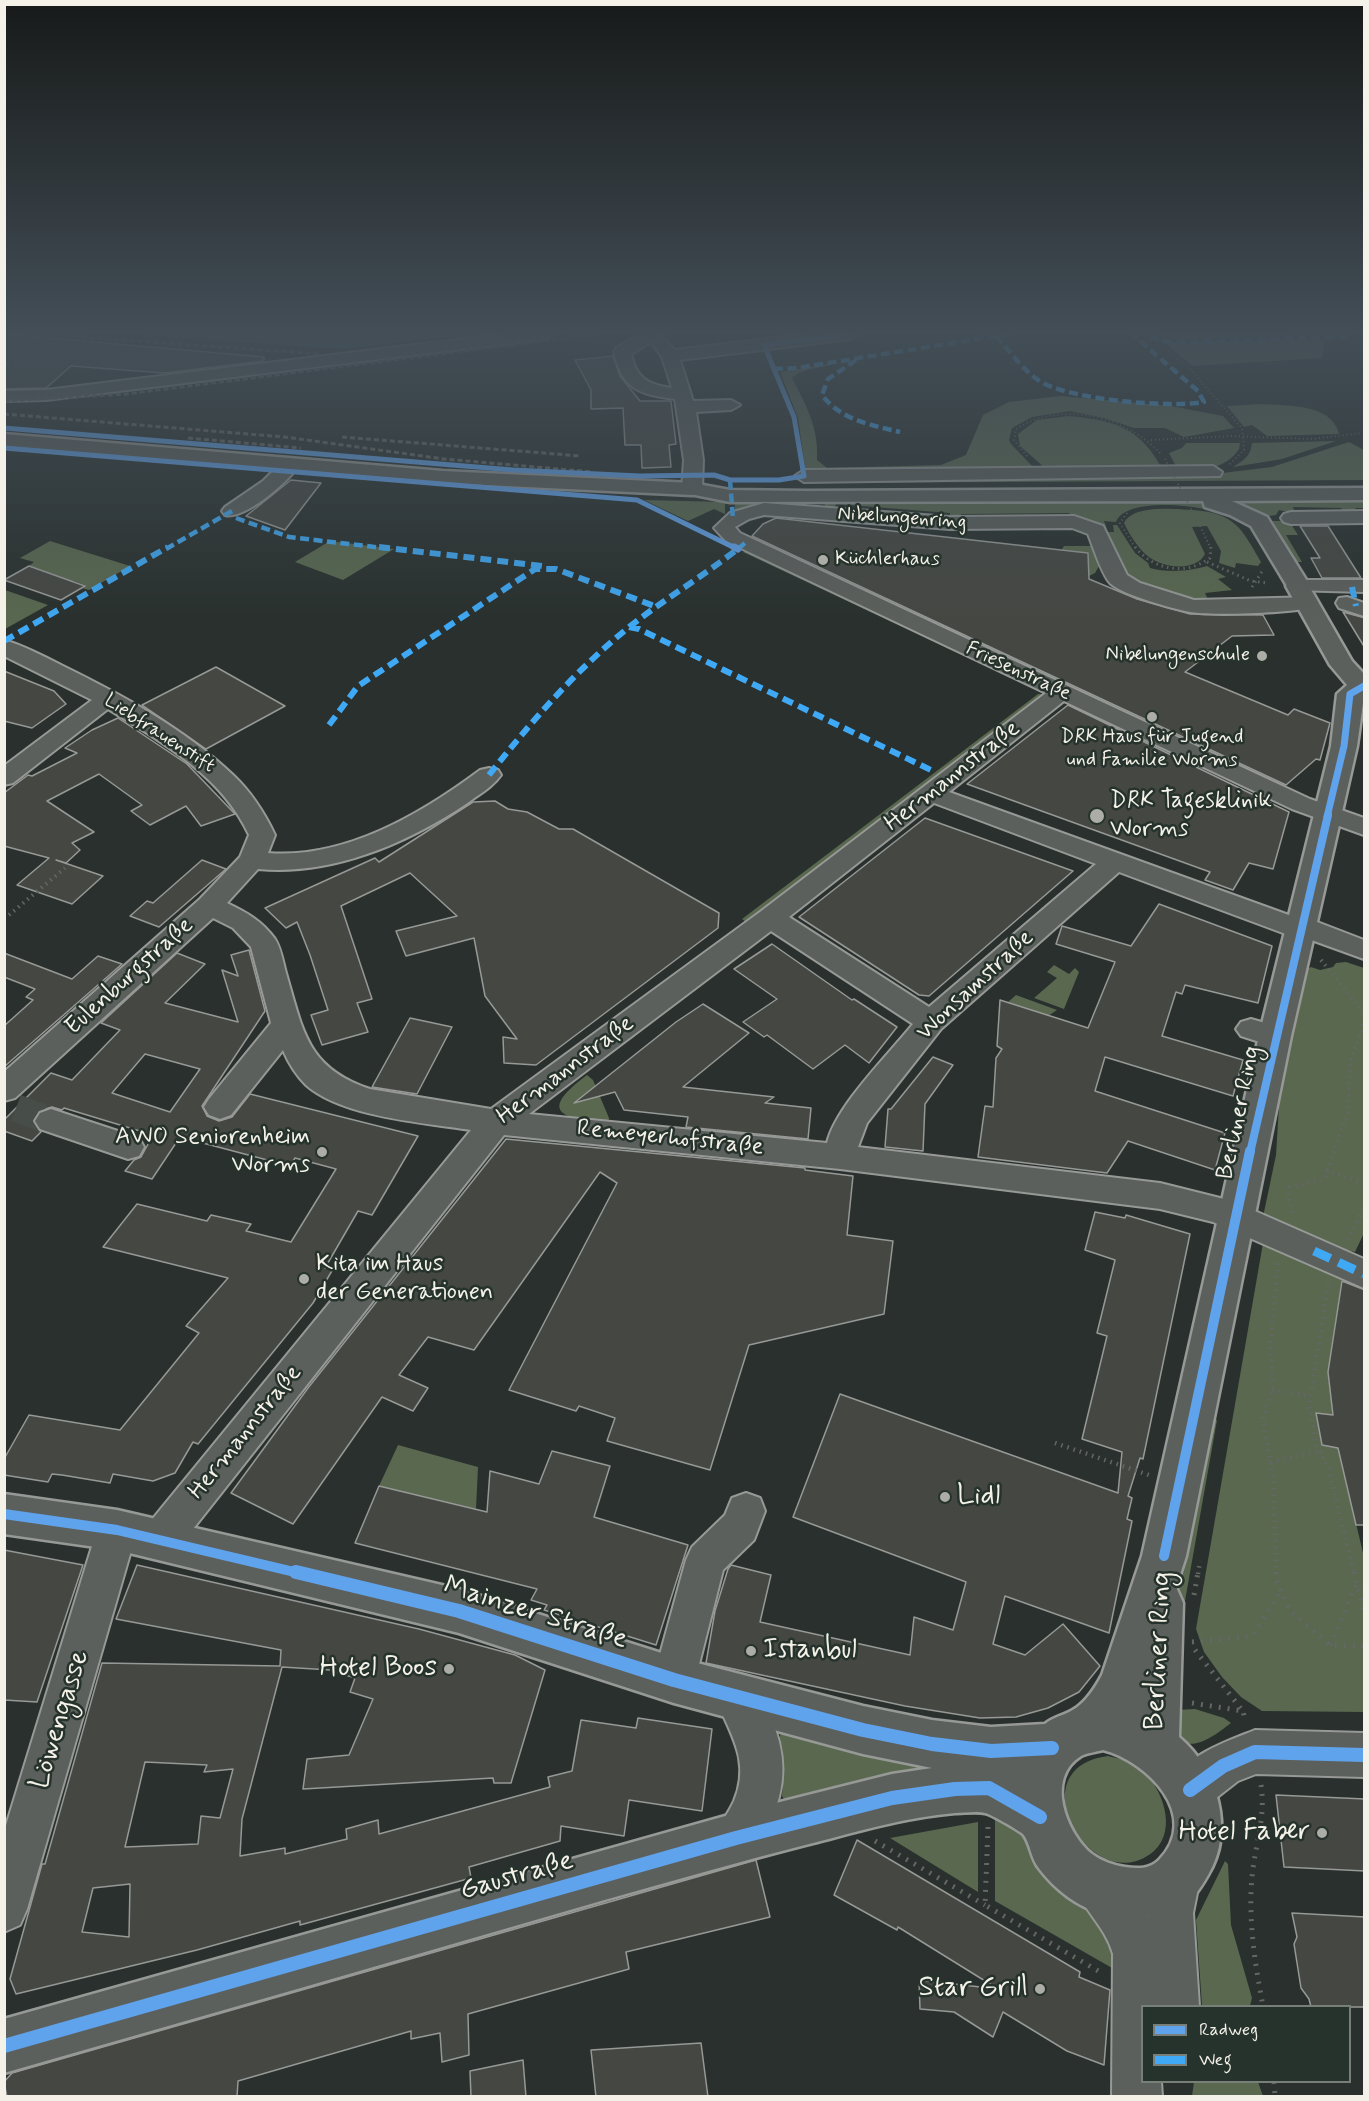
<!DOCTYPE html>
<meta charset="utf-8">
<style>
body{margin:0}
#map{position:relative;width:1369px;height:2101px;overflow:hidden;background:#29302d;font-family:Mynerve,sans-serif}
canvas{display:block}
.frame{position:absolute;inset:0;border:6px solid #f4f1e8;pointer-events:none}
.legend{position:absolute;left:1141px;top:2005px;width:210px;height:78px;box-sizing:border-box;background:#26332d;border:2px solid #787f78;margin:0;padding:8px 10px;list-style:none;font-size:18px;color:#f4f1e8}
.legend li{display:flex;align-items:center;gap:12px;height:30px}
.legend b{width:30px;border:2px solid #787f78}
</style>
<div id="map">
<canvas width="1369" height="2101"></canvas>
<div class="frame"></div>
<ul class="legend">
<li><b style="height:8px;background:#60a3ed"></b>Radweg</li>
<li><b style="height:8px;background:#3fa9f5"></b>Weg</li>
</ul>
</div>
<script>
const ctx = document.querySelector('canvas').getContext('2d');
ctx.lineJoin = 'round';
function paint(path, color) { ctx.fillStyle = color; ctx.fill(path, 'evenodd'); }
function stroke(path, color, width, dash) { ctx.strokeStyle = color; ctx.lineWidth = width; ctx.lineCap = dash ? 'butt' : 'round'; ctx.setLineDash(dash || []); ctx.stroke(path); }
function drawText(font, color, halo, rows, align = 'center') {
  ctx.font = font + ' Mynerve,sans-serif'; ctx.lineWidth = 5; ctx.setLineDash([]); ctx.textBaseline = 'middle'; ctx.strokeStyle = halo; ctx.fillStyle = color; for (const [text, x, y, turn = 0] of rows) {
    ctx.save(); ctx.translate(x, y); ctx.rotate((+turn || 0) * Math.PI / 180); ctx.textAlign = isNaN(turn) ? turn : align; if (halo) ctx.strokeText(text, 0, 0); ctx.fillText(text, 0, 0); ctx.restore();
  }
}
paint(new Path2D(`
 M1153 334H1325L1182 340Z
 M1325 339 1322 358 1192 366 1165 343Z
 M838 362C826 368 801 368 792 378 806 405 819 428 817 460L827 468 941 465 966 455 983 415 1009 402 1060 396 1171 406 1223 416 1234 428 1184 437 1165 428H1134L1104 418 1070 411 1032 417 1012 428 1009 440 1011 444 1035 469 810 471 805 468 798 418 780 372Z
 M1261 404C1287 406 1332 403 1339 434L1267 436 1252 425 1244 427 1227 406Z
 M1068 416C1116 420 1141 428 1164 472L1045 468 1020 446 1018 434 1037 420Z
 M1336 441 1282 459 1233 467C1244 460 1251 456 1252 443Z
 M1349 442 1364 450V480L807 483V480L1206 475 1272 467Z
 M1186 443H1240L1239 449C1225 470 1201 470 1179 472L1169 453 1182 448Z
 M1220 497H1364V508H1355L1358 514H1345L1341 508 1293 507 1296 514 1279 510 1276 515 1269 516 1272 521H1289L1298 535H1286L1302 562H1289L1268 526Z
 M735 499 1196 503 1214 505 1251 521 1278 562H1270C1262 549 1255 529 1242 521 1221 507 1127 493 1116 522L1104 521 1107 529C1095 525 1085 520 1072 519L1069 513 961 514 963 521 950 520V513L836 504 834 510 824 509 825 503 805 502 804 505 766 503 735 510Z
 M644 500 725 502V514L714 509 688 521Z
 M1193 510C1235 513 1242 529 1261 562L1258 566 1236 563 1235 568 1219 563 1221 551 1207 526 1192 527 1205 554C1196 572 1163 568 1149 557 1139 550 1129 534 1124 523 1133 504 1176 509 1193 510Z
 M1113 525H1117L1135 553 1148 563 1150 568C1167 573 1191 571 1207 566L1226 577 1218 579 1232 590 1205 593 1209 602H1199L1128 579 1105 532H1114Z
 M50 541 130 566 89 590 82 588 85 585 74 581 66 586 29 566 34 562 20 558Z
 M330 541 394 549 343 580 295 562Z
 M1064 546H1092L1099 566 1095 573 1089 576 1061 551Z
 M743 552H748L1042 691H1039Z
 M5 590 48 605 5 629Z
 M1038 694H1042L746 922 742 919Z
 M1346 962 1364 968V1233L1355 1252 1335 1247 1263 1217 1276 1155 1280 1090 1306 970 1311 967 1320 970 1333 967 1336 963Z
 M1054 965 1069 974 1075 968 1079 972 1064 1009 1034 998 1057 978 1047 972Z
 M1016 995 1057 1010 1048 1016 1007 1003Z
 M587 1075 593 1080 609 1118 608 1124C563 1118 536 1113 587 1075Z
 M1263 1243 1342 1279 1328 1373 1333 1415 1316 1413 1322 1445 1338 1448 1364 1557V1712L1262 1711 1241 1697 1222 1677 1204 1652 1196 1629Z
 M1213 1419 1217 1420 1174 1663 1173 1608 1185 1538Z
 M398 1445 478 1467 476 1509 379 1486Z
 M1195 1709 1224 1718 1231 1723C1218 1733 1195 1752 1179 1740L1177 1710Z
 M782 1731 977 1763 786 1802 782 1796 784 1764 778 1740Z
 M1108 1756C1121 1759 1132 1762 1142 1770 1162 1788 1178 1829 1154 1851 1094 1903 1014 1768 1108 1756Z
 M995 1811 1015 1820 1087 1899 1126 1976 995 1901Z
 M978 1822V1892L890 1838Z
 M1225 1861 1228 1864 1231 1925 1252 1998 1250 2006H1202L1196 1920Z
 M1194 2082H1258L1263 2096H1192Z`), '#59684f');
paint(new Path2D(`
 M134 334H470L341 349Z`), '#48686b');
const building = new Path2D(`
 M4 334 264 357V361L164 373 71 366 46 388 4 389Z
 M613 356 620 376 640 401H671L676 444 669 445 671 467 642 468 641 445H625L623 408 591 409V390L575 360Z
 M291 480 321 483 285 530 246 516Z
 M776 518 1088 553 1089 579 1137 599 1190 614 1263 615 1274 635 1232 636 1185 672 1288 715 1294 709 1330 723 1320 760 1316 759 1286 785 752 536 763 524Z
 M1300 526H1328L1361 578H1322L1311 558H1320Z
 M29 566 85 586 61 600 4 580Z
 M1343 612 1365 618V648Z
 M216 667 285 706 206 749 142 705Z
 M4 671 54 691 66 704 32 728 4 721Z
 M1068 705 1289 812 1273 869 1249 863 1233 890 1205 880 1210 872 967 784Z
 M118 718 187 764 235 814 201 826 186 806 150 825 131 811 142 805 99 774 47 801 94 832 72 843 80 850 66 863 56 860 103 876 72 904 17 885 49 858 4 846V793L28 775 32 776 77 753 65 748 92 730Z
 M495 801 508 809 527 812 559 829H573L719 913 718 928 536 1065 504 1063 503 1037 517 1039 485 996 474 938 406 956 396 931 457 916 410 873 341 906 372 999 357 1003 368 1032 322 1045 311 1015 328 1010 310 955 297 922 286 928 265 908 375 858 379 862 473 802Z
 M925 818 1073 871 929 996 919 995 799 917Z
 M202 860 226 869 159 927 130 916 147 901 153 903Z
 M1159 904 1272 946 1258 1003 1185 985 1182 994 1176 992 1162 1036 1243 1060 1233 1096 1105 1057 1095 1091 1225 1133 1215 1170 1128 1141 1107 1173 978 1157 985 1106 993 1107 996 1058 1002 1049 997 1046 1000 1000 1088 1028 1115 962 1056 944 1062 926 1131 946Z
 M772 944 852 1000 854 999 897 1027 869 1063 845 1045 813 1069 767 1035 764 1037 743 1022 777 999 734 969Z
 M249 950 265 1011 202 1106 207 1116 219 1121 232 1117 250 1094 418 1136 372 1215 358 1211 325 1268 333 1269 313 1303 198 1444 193 1442 175 1473 153 1481 113 1474 110 1483 62 1475 52 1474 48 1482 4 1475V1459L29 1415 120 1430 199 1333 186 1326 228 1278 103 1247 137 1204 207 1221 211 1215 251 1224 246 1231 291 1242 336 1169 295 1158 290 1166 180 1137 152 1179 125 1171 134 1160 141 1157 153 1135 64 1108 62 1110 52 1107 39 1111 33 1120 41 1132 32 1141 4 1131V1120L51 1073 72 1080 120 1030 101 1023 177 953 205 964 165 1003 238 1022 222 970 238 976 231 955ZM145 1054 200 1069 170 1112 112 1093Z
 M4 953 72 979 98 956 122 964 4 1067V1026L33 1000 26 997 35 989 4 977Z
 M703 1004 749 1033 683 1087 774 1097 765 1103 811 1108 808 1139 686 1127 688 1117 624 1110 615 1092 574 1103 676 1022Z
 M410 1018 452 1027 417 1094 372 1087Z
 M933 1057 953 1065 925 1104 923 1151 885 1147 888 1109H891Z
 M506 1139 805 1168V1170L853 1176 847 1235 893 1241 884 1314 749 1345 710 1470 607 1441 615 1418 579 1406 576 1411 509 1390 617 1183 600 1172 474 1350 428 1337 399 1375 428 1388 413 1411 382 1397 293 1524 231 1493 308 1388Z
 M1095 1212 1125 1218 1126 1215 1190 1234 1143 1459 1140 1458 1128 1496 1132 1498 1127 1519 1132 1521 1109 1633 1005 1596 993 1644 1025 1655 1063 1624 1100 1666 1079 1692 1048 1708 1016 1717 980 1718 905 1706 706 1663 715 1611 728 1569 731 1565 771 1575 760 1622 910 1655 914 1617 953 1630 966 1582 793 1517 840 1394 1118 1493 1122 1452 1082 1439 1107 1336 1097 1333 1115 1260 1085 1250Z
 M1342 1281 1365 1290V1525H1356L1338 1448 1322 1445 1316 1413 1333 1415 1328 1372Z
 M552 1451 610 1466 594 1517 688 1545 656 1645 544 1610 547 1605 531 1600 537 1589 355 1543 379 1486 487 1512 490 1471 539 1484Z
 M4 1550 83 1565 37 1702 4 1700Z
 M137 1565 419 1629 515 1655 545 1670 511 1783H494L493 1778 303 1789 307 1759 349 1755 373 1699 350 1692 355 1678 330 1670 282 1667 242 1819 240 1856 285 1848V1854L347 1839 346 1829 378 1820 379 1834 550 1787 548 1777 572 1771 581 1720 636 1728 638 1718 712 1729 702 1811 629 1800 624 1836 561 1826 560 1841 469 1867 471 1878 300 1925V1921L197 1950 16 1994 10 1979 42 1864H45L102 1663 280 1666 281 1650 116 1619ZM145 1762 207 1765 204 1772 233 1769 220 1818 201 1816 198 1844 125 1847ZM130 1884 129 1937 82 1932 93 1888Z
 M1276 1795 1365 1799V1871L1284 1867Z
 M857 1840 1080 1972 1079 1977 1110 1990 1104 2065 1067 2051 1003 2012 993 2037 954 2012 920 2009 919 1980 998 1989 898 1927 897 1930 834 1895Z
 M756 1860 770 1917 626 1952 629 1969 468 2014 469 2055 442 2062 440 2033 411 2039V2031L238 2081 237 2097H7L4 2082 12 2073Z
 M1292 1913 1365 1917V2007H1311L1309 1999 1301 1988 1294 1944 1297 1937Z
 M701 2043 708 2097H596L591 2050Z
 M523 2060 526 2097H471L470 2071Z`);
paint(building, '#454742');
stroke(building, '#969996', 1.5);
stroke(new Path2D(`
 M16 1108 51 1121`), '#474d49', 28, [28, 14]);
const minor = new Path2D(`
 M504 334H553L545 339 46 400 4 401V391L46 390Z
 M641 334H661L674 350 809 334H858L850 339 680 360 693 401 731 400 740 405 731 410 696 412 703 460 702 489 692 495 682 489 684 460 675 399C640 395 622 389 614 352L616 348ZM651 342 662 357 672 388C648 385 636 378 631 354Z
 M291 458 300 464C289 481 245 520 225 515L222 511 225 507 263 481 284 460Z
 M1213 466 1222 472 1220 476 804 482 795 476 804 470Z
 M764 503 950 517 1074 516 1103 526 1127 575 1140 583 1194 600 1315 597 1318 602 1315 607C1290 613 1215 616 1190 612 1171 608 1126 596 1111 584 1102 576 1093 546 1088 534L1072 528 950 529 764 515 749 519 735 527 740 533 1310 799 1364 818V835L1292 809 1064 701 949 792 1297 918 1312 920 1364 940V959L1306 938 1291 936 1119 872 941 1029 867 1123 858 1147 1160 1183 1232 1201 1364 1259V1288L1213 1222 1160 1209 840 1169 504 1135 174 1553 160 1559 146 1553 140 1540 146 1527 471 1130C425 1123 342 1117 306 1085 296 1075 288 1062 283 1050L231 1115 220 1119 209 1115 204 1107 209 1099 271 1023 251 947 233 928 213 918 15 1098 4 1101V1072L200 899 240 857 249 835C222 776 162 742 108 709L13 783 4 785V766L92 700 4 656V640C25 646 45 657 63 666 122 695 185 729 233 775 252 793 264 812 275 835L268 853C345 859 421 814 480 770L489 768 498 770 501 775C493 787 478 795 466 804 406 844 331 876 258 869L227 903C246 912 262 921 275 939 281 948 283 962 286 973 303 1031 307 1068 370 1089L491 1109 760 912 1046 693 726 541 714 528 730 513ZM934 803 1096 864 929 1007 789 917ZM771 931 913 1024C888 1055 836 1106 827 1143L529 1114Z
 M1364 511V523L1291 524 1284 522 1281 518 1284 514 1291 512Z
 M1298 580H1364V592L1291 590 1287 586 1291 582Z
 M1347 597 1364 603V616L1339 608 1336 603 1339 598Z
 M1251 1019 1286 1029 1290 1036 1286 1043 1275 1047 1241 1036 1236 1029 1241 1022Z
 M51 1109 139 1138 144 1147 139 1156 128 1159 40 1129 35 1121 40 1113Z
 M746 1493 760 1498 765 1511 754 1540 723 1570 695 1680 689 1695 674 1701 659 1695 653 1680 686 1560 692 1547 725 1515 732 1498Z
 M117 1512 131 1517 137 1530 27 1909 20 1925 4 1932V1832L97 1530 103 1517Z
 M737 1678C755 1685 761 1697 769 1714 787 1753 787 1786 769 1825 765 1834 760 1846 753 1853 749 1857 741 1858 736 1861L720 1854 713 1838C719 1825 728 1814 734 1801 751 1761 730 1734 716 1699L722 1684Z
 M1255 1730 1364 1733V1777L1256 1774 1238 1781 1206 1806 1190 1812 1174 1806 1168 1790C1182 1756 1223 1743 1255 1730Z
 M1177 1855 1193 1862 1200 1878 1193 1913 1199 2006H1142V2082H1161L1162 2096H1112L1113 1954C1106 1928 1085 1912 1075 1887L1082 1871 1098 1864C1122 1874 1136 1893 1147 1917L1154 1878 1161 1862Z`);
const major = new Path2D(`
 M4 434 443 471 692 483 699 485 703 489 699 493 692 495 443 483 4 446Z
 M1298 579 1306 581 1352 661 1364 674V696L1357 746 1291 1036 1186 1556 1176 1587 1183 1603 1179 1737C1218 1770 1235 1830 1208 1875 1200 1889 1194 1899 1179 1906 1126 1931 1073 1914 1038 1867 1031 1858 1030 1842 1023 1834 1018 1830 991 1814 985 1813 977 1811 964 1813 955 1813 907 1817 860 1831 813 1843 742 1861 672 1881 601 1901 402 1959 203 2016 4 2073V2019L736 1813 892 1774 932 1768 863 1754 674 1703 459 1633 117 1550 4 1534V1494L117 1510 459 1589 674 1657 863 1706 932 1720 991 1727 1045 1724C1053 1717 1062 1716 1071 1711 1085 1704 1095 1688 1102 1675L1142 1556 1259 1036 1331 746 1337 694 1347 685 1330 665 1286 586 1290 581ZM1103 1750C1147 1761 1202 1816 1159 1860 1150 1869 1138 1869 1125 1867 1113 1865 1103 1862 1092 1854 1066 1833 1045 1778 1081 1756 1087 1753 1096 1752 1103 1750Z`);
const highway = new Path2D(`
 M692 483 730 490 807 491 1364 488V500L1232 501 1267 517 1310 586 1306 591H1290L1251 526 1230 515 1205 507 1203 501 730 502 685 493 681 489 685 485Z`);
stroke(minor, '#969996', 4);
stroke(major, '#969996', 5);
stroke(highway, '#969996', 5);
stroke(new Path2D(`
 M1146 334 1188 367 1242 428 1244 450 1229 465
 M1151 440 1232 436 1312 439 1362 433
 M1027 456 1014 440 1016 429C1062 400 1126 416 1162 455
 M1127 513 1120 523 1136 549
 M1200 526 1211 549`), '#646764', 2, [1, 3]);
stroke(new Path2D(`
 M1135 547C1153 570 1186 576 1210 558L1211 547
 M1207 562 1251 581 1267 583
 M1252 587 1263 570`), '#646764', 3, [1.5, 4]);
stroke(new Path2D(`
 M9 915 65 868
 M1321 960 1364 1013
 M1333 1153 1348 1113 1350 1063 1364 1024`), '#646764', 4, [1.5, 4.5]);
stroke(new Path2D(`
 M1326 1170 1364 1183
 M1293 1213 1288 1197 1290 1187 1325 1179 1334 1151
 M1348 1240 1364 1208
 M1328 1285 1309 1407 1316 1444 1329 1470 1354 1574
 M1272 1390 1311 1396
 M1055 1443 1149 1475
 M1271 1462 1319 1451
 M1198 1574 1200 1561
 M1276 1574 1273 1477 1263 1419 1273 1385 1270 1345 1278 1263`), '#646764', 4.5, [1.5, 5]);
stroke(new Path2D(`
 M1276 1572V1580L1290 1610 1330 1645 1364 1646
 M1354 1572 1364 1613
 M1194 1595 1198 1572
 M1192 1642 1252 1636 1280 1593
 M1330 1645 1356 1585
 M1195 1650 1242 1710
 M1192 1703 1243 1711 1245 1720
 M1261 1785C1266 1817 1255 1845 1252 1877 1248 1920 1255 1964 1263 2006
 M988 1827 985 1905 1100 1972
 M875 1841 985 1905
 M1274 2082 1275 2096`), '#646764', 5, [2, 7]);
paint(minor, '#5c605c');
paint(major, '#5c605c');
paint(highway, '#5c605c');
stroke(new Path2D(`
 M34 334 321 354
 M4 363H9
 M4 401 126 394 599 334
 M4 414 285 437 444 459 593 472
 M342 437 581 456
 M188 438 301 448`), '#646764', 3, [5, 3]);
stroke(new Path2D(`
 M1165 459 1200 526`), '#646764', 2, [1, 3]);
stroke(new Path2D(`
 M996 336C1011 352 1025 374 1045 384 1078 400 1168 408 1204 402L1198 391 1132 334
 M1150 337 1163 341 1191 342 1350 336
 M856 360 828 379 822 395C841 420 871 425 900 432
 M774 369 797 368 1008 334
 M730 480 733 519
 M236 518 289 537 392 549
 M166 549 232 511
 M738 549 745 543`), '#3fa9f5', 4.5, [9, 4.5]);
stroke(new Path2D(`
 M379 547 543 566
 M1352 587 1356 606
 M629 627 639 629 933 771
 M4 641 168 547
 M329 725 358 686 535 569H556L657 607
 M489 775C531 722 575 671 628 628 664 599 704 576 740 547`), '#3fa9f5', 6, [11, 6]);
stroke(new Path2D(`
 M1314 1251 1364 1274`), '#3fa9f5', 9, [18, 9]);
stroke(new Path2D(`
 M4 428 513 470 640 476 714 475 730 480H779L804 476 794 417 764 345 850 334
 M4 448 637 500 737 549`), '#60a3ed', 5);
stroke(new Path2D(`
 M734 547 738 549
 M1327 817 1344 746 1350 694 1364 686`), '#60a3ed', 7);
stroke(new Path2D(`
 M1250 1153 1328 815`), '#60a3ed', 8);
stroke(new Path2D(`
 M4 1514 117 1530 303 1574
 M1164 1556 1250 1151`), '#60a3ed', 10);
stroke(new Path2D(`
 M296 1572 459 1611 674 1680 863 1730 932 1744 991 1751 1052 1748
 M1190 1790 1223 1766 1255 1752 1364 1755
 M4 2046 736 1838 892 1798 955 1789 989 1788 1040 1817`), '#60a3ed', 14);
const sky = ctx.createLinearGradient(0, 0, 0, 628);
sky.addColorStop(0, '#171a19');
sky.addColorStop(0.53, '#434e57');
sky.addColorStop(1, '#434e5700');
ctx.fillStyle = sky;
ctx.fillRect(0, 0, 1369, 628);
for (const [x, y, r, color] of [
 [823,560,6,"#adada7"],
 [1262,656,6,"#adada7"],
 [1152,717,6,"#adada7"],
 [1097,816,8,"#adada7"],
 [322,1152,6,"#adada7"],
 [304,1279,6,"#adada7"],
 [945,1497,6,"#adada7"],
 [751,1651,6,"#adada7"],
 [449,1669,6,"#adada7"],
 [1322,1833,6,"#adada7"],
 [1040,1989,6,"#adada7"]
]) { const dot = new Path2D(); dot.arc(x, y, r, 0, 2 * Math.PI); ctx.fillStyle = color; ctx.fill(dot); stroke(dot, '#26332d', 2); }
drawText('20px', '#f4f1e8', '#26332d', [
 ["Nibelungenring",902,519,4],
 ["Friesenstraße",1018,672,25],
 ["Liebfrauenstift",159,734,33]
]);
drawText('20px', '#f4f1e8', '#26332d', [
 ["Küchlerhaus",835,560],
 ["Nibelungenschule",1250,656,"right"],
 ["DRK Haus für Jugend",1152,738,"center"],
 ["und Familie Worms",1152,761,"center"]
], 'left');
drawText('24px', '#f4f1e8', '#26332d', [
 ["Hermannstraße",953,777,-38],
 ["Eulenburgstraße",130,977,-42],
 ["Wonsamstraße",976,986,-43],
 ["Hermannstraße",566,1071,-37],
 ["Berliner Ring",1240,1113,-78],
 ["Remeyerhofstraße",670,1139,6],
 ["Hermannstraße",246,1433,-51]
]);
drawText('24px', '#f4f1e8', '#26332d', [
 ["DRK Tagesklinik",1110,802],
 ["Worms",1110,830],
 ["AWO Seniorenheim",310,1138,"right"],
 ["Worms",310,1166,"right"],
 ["Kita im Haus",316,1265],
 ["der Generationen",316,1293]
], 'left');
drawText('28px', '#f4f1e8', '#26332d', [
 ["Lidl",957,1497,"left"],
 ["Istanbul",763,1651,"left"],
 ["Hotel Boos",437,1669],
 ["Hotel Faber",1310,1833],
 ["Star Grill",1028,1989]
], 'right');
drawText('28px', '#f4f1e8', '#26332d', [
 ["Mainzer Straße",535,1614,17],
 ["Berliner Ring",1160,1651,-87],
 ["Löwengasse",61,1720,-73],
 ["Gaustraße",517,1877,-16]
]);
</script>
